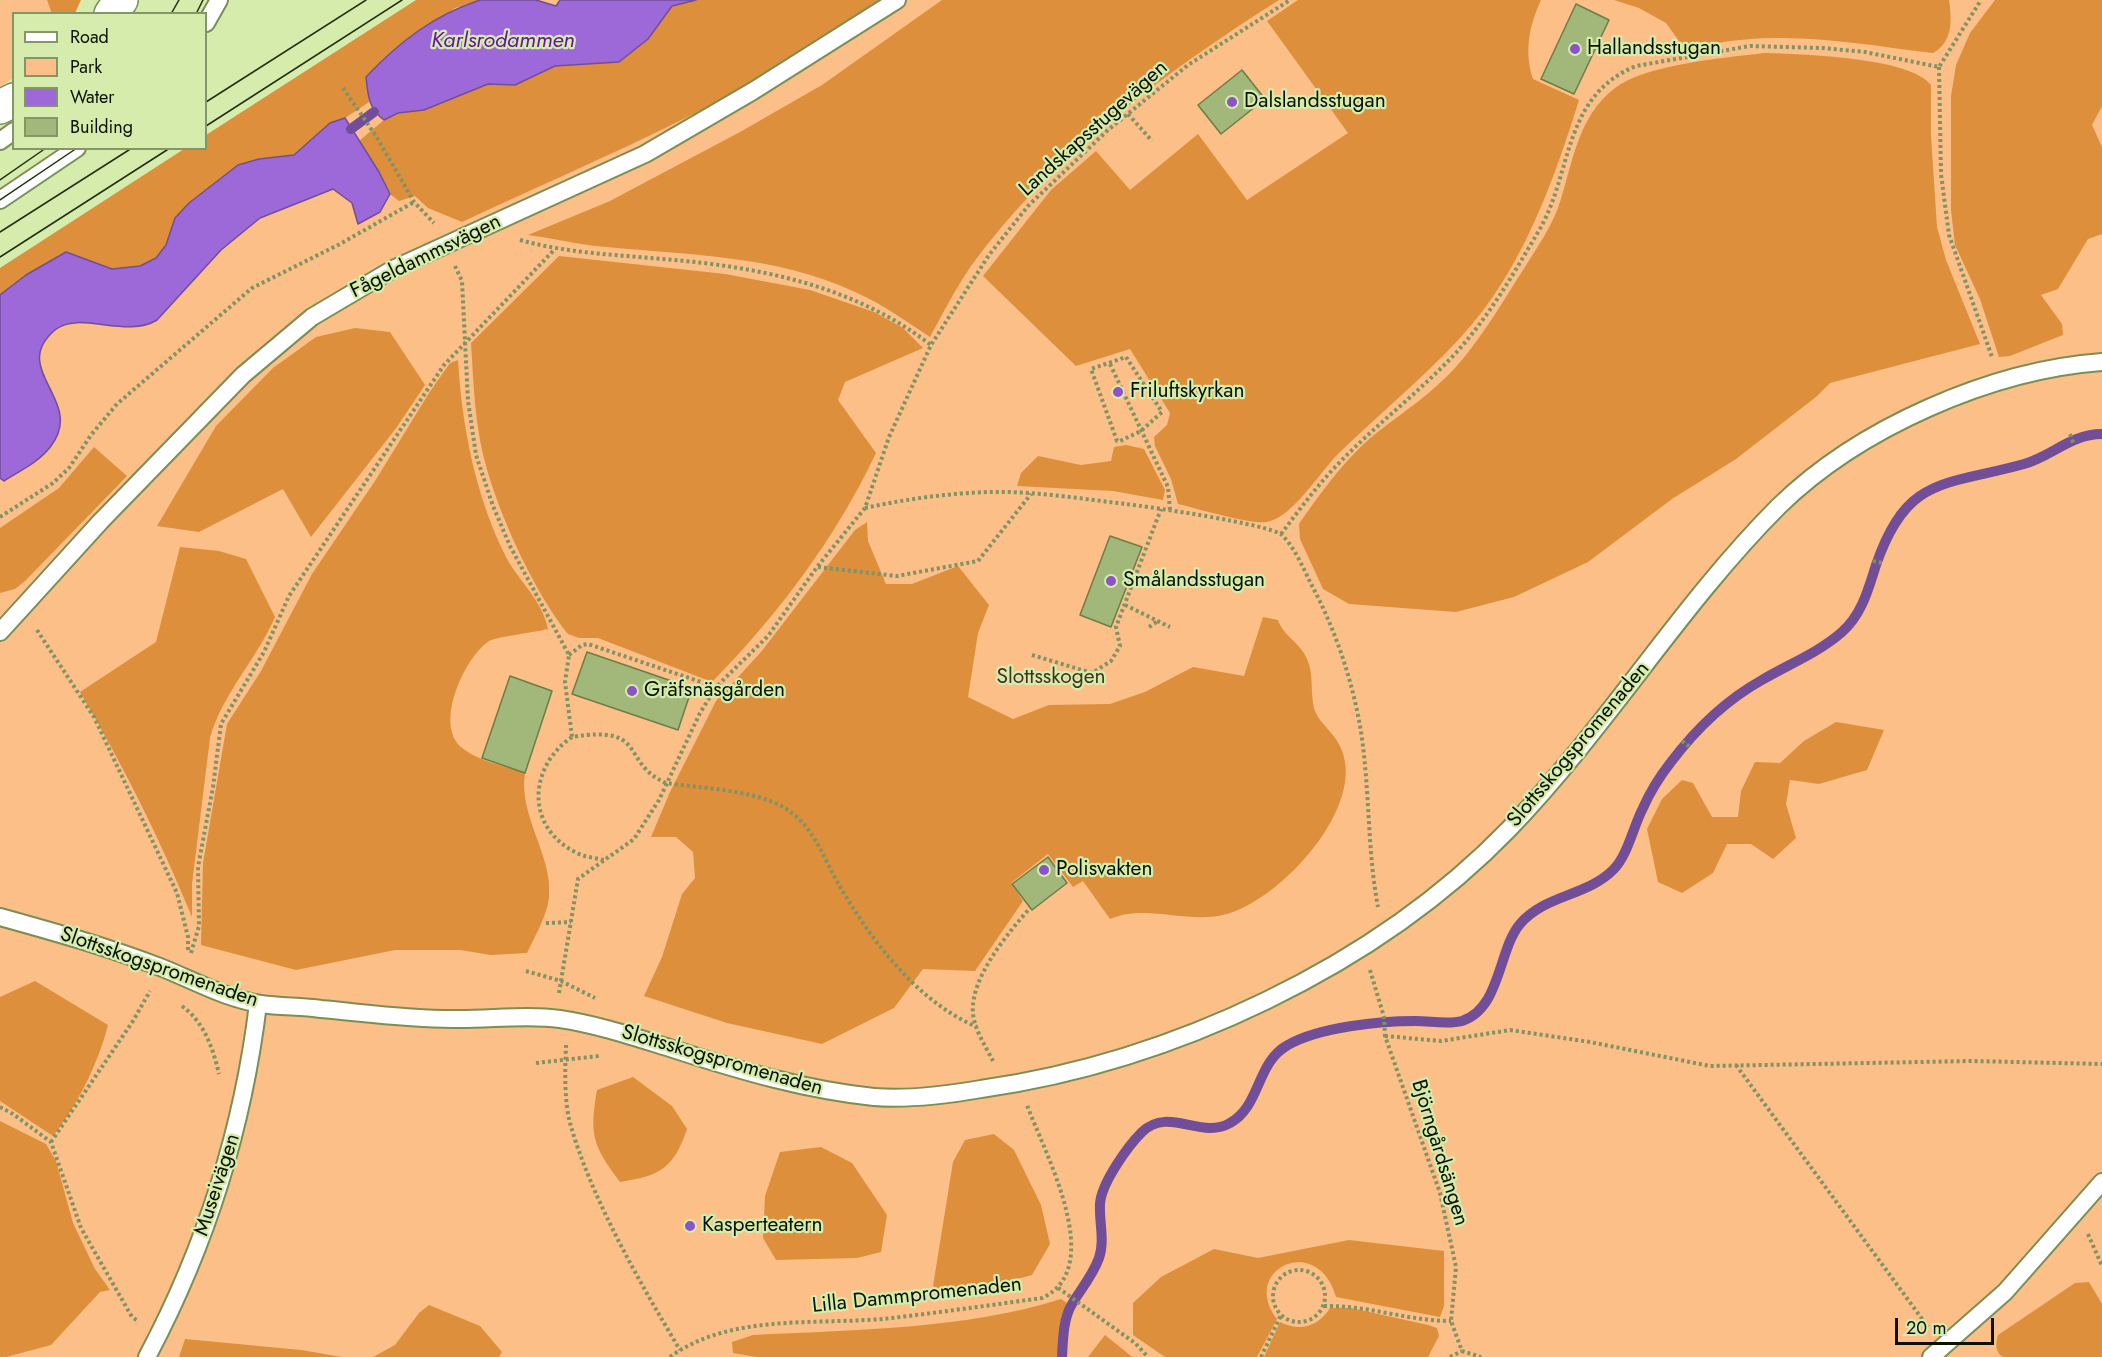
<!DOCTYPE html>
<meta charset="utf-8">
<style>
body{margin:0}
#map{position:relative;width:2102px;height:1357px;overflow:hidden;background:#d5ecac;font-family:Jost,sans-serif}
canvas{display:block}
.legend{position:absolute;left:12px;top:12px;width:195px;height:138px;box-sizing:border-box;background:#d5ecac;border:2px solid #849567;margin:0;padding:8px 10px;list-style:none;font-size:18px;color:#0b1200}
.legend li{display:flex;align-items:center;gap:12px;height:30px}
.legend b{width:30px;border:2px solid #849567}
.scale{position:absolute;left:1895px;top:1318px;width:99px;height:27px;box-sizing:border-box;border:3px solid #0b1200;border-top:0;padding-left:8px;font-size:18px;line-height:21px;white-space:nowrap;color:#0b1200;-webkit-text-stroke:4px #d5ecac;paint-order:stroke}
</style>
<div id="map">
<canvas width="2102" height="1357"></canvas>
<ul class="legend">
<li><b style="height:8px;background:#fff"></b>Road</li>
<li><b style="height:16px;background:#fbbf87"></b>Park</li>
<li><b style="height:16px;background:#9d68d8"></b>Water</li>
<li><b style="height:16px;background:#a2b77a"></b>Building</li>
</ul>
<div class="scale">20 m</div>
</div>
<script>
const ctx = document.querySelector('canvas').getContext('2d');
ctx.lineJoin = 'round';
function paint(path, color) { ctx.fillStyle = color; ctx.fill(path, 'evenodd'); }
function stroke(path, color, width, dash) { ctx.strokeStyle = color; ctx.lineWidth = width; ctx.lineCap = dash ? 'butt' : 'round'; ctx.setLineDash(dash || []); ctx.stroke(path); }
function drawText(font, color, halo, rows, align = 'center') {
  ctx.font = font + ' Jost,sans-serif'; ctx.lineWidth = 4.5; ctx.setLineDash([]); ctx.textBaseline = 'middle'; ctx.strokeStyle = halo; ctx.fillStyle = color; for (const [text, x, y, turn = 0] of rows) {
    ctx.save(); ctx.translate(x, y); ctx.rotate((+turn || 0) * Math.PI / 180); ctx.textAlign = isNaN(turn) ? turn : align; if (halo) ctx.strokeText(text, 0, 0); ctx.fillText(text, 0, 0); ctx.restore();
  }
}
paint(new Path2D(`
 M0 0H47L52 13 14 14 13 78 0 87Z
 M443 0H2102V1357H0V278Z`), '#fbbf87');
paint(new Path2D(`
 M47 0H81L75 13 52 14Z
 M416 0H480L455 8 366 76 369 102 345 118 330 123 295 155 259 159 175 218 166 246 156 258 139 266 112 269 65 252 26 275 0 295V268L184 149 206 148V135Z
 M696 0H880C753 97 605 155 462 222L428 208 415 196 399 201 390 194 359 141 384 120 398 113 424 110 489 84 515 85 555 66 619 62 648 39 672 6Z
 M942 0H1279C1164 73 1052 155 971 266 956 288 943 313 930 337 906 321 882 304 855 292 774 254 683 255 595 246 573 243 550 238 528 235L610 201 740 132 822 85Z
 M1298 0H1541C1529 26 1524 52 1533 79L1579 100C1553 183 1521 273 1460 338 1422 379 1378 415 1338 454 1319 473 1293 517 1267 522 1251 525 1196 508 1178 504L1171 479 1155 446 1154 437 1167 425 1170 413 1130 349 1076 366 983 276 1051 190 1096 151 1130 190 1198 134 1247 200 1348 133 1267 21Z
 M1614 0H1949C1952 20 1953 42 1933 53 1882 47 1831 38 1781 38 1748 37 1716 43 1684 48L1666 23 1639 8Z
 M1995 0H2102V106L2092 125 2102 147V234L2088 239 2058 289 2041 295 2062 324 2063 335 2010 356 1999 357 1980 299 1955 245 1951 210V96L1956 65 1970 33Z
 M1764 53C1799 54 1910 57 1931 85V136L1937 227 1946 260 1980 344 1830 383 1816 397 1736 459 1672 499 1588 562 1514 597 1456 612 1349 604 1323 589 1300 539 1299 524C1322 491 1347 456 1379 431 1405 411 1432 393 1455 368 1482 338 1503 301 1525 267 1536 249 1550 229 1558 208 1573 165 1576 118 1615 88 1647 64 1724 58 1764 53Z
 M559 256 725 274 810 290 874 312 903 328 923 348 845 382 838 400 876 453C836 538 777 616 712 682L598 638H579L568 634C531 588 488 493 479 434 474 404 473 373 471 343Z
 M355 328 390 332 425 385 397 427 311 537 283 489 199 532 157 526 216 426 273 368 316 337Z
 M458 360C462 428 476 498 507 559 520 582 543 602 548 629 537 632 496 637 489 641 465 657 434 723 461 747 477 761 505 766 525 773 518 816 553 855 549 897 547 916 535 936 527 953L491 955 460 950H395L296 970 201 945 203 863 227 724 261 671 312 574 375 481 429 393 450 363Z
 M1126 445 1144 449 1165 490 1163 500 1113 491 1017 486 1021 473 1038 456 1081 465 1111 461 1114 447Z
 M94 447 127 476 25 581 15 589 0 593V528L59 488Z
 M867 522 868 541 886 584H912L958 566 989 605 978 633 968 697 1013 719 1049 705 1110 704 1145 692 1193 667 1244 676 1263 617 1278 620C1283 636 1300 642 1307 659 1314 674 1310 691 1314 708 1318 725 1341 734 1345 762 1354 819 1279 899 1227 914 1188 925 1147 903 1110 919L1083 881 1073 887 1048 854 1011 883 1023 901 975 971 923 969 894 1008 822 1044 727 1023 644 996 662 957 682 894 695 878 693 852 676 837H651L670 792 716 701 761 652 855 530Z
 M180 547 219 551 246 559 275 617C257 659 222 694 210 738L192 884V917C160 839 123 765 80 692L156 642Z
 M1836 722 1884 730 1867 770 1819 784 1790 780 1786 804 1796 838 1773 859 1751 844H1727L1713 873 1682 893 1658 882 1647 829 1662 799 1682 780 1693 783 1712 817H1738L1741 791 1755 762 1780 763 1804 741Z
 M35 981 108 1025C98 1064 78 1104 53 1136L0 1101V997Z
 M633 1077 672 1106 687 1129C674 1168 660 1176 620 1182 593 1146 589 1135 597 1090Z
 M0 1121 46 1144 56 1161 73 1223 95 1269 110 1290 100 1292 51 1345 6 1357H0Z
 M994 1134 1014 1150 1041 1205 1050 1244 1032 1275 949 1297 933 1286 953 1162 965 1140Z
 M821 1147 852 1163 887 1215 881 1252 857 1258 776 1260 763 1238 765 1196 780 1152Z
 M1349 1240 1444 1251V1306L1440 1317 1336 1297C1318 1232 1239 1269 1277 1319L1257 1357H1165L1133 1335V1303L1161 1277 1214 1249 1258 1258Z
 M2089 1282 2102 1304V1357H2003C1994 1351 1996 1343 1998 1335L2075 1283Z
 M1061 1299 1067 1303 1057 1357H757L733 1353 732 1342 753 1335C851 1330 968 1329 1061 1299Z
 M429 1305 480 1326 502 1352 499 1357H373L395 1345 419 1313Z
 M1330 1308H1351L1428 1325 1437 1328 1439 1336 1428 1357H1264L1280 1322C1300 1332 1318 1327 1330 1308Z
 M1105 1335 1131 1356 1133 1357H1088Z
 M185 1339 301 1350 342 1357H179Z`), '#dd8f3c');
const water = new Path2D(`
 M480 0H536L556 6 560 0H696L672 6 648 39 619 62 555 66 515 85 488 84 424 110 398 113 384 120C368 108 368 95 366 77 399 42 434 15 480 0Z
 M345 118 379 172 390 194 380 212 358 224 352 203 333 189 260 218 221 250 157 320C126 339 79 310 55 330 8 370 86 400 51 446 38 463 21 470 4 481L0 478V295L26 275 66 252 112 269 140 266 156 258 166 245 175 218 189 203 238 165 259 159 294 155 330 123Z`);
paint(water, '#9d68d8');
stroke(water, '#714e97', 1.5);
stroke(new Path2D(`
 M351 129 374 112
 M1062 1357C1063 1340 1063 1319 1072 1304 1081 1289 1093 1275 1099 1258 1105 1241 1099 1222 1100 1204 1101 1184 1127 1147 1142 1132 1169 1106 1201 1140 1230 1123 1261 1106 1256 1062 1288 1045 1319 1027 1380 1021 1416 1021 1430 1021 1448 1025 1462 1021 1501 1008 1498 950 1520 924 1544 895 1587 896 1613 870 1628 855 1633 827 1643 808 1650 792 1660 776 1671 762 1696 729 1726 700 1762 680 1789 664 1818 653 1842 632 1862 614 1868 590 1876 565 1907 475 1945 486 2024 464 2052 456 2071 434 2102 434`), '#714e97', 10);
const building = new Path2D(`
 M1576 4 1609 20 1574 94 1541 79Z
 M1242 70 1265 99 1221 134 1198 105Z
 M1110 536 1142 547 1111 627 1080 615Z
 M587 652 692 688 678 730 572 694Z
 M510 676 552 691 525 773 482 758Z
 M1048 857 1067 883 1032 910 1012 884Z`);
paint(building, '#a2b77a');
stroke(building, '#6b7e43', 1.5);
const service = new Path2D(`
 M206 23 219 0
 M0 141 14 131
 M0 200 77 148
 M0 632 101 521 243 375 312 317 393 269 645 154 753 91 897 0
 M0 917C54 932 108 947 160 967 193 980 226 999 261 1004 281 1007 301 1006 321 1009 365 1013 408 1019 452 1019 487 1020 526 1014 560 1019 600 1025 637 1038 676 1050 741 1071 806 1090 874 1097 909 1100 946 1095 981 1089 1171 1062 1376 967 1510 828 1607 727 1680 605 1779 506 1859 428 1991 370 2102 362
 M147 1357C206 1246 243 1128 258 1004
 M1931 1357 2005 1292 2102 1182`);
const primary = new Path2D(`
 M111 14 121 0
 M0 107 14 100`);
stroke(service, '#7b8f54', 20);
stroke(primary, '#7b8f54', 36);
stroke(new Path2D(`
 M1939 67 1941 174 1949 235 1992 357
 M343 88 376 136 414 202 434 223
 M1128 114 1152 141
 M520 240C570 254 622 255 674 260 766 268 857 288 931 345
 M455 266 462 281 468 401 476 455 493 506 510 546 569 655 565 682 572 737C649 724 620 763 666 783 701 788 753 790 783 807 810 822 821 851 834 876 867 935 914 1000 977 1027
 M1126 357 1162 412 1141 431 1120 441H1117L1091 369Z
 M1110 364 1168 487 1170 510
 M2070 434 2074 445
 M865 508C906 499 949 493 991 492 1036 491 1082 499 1126 504 1150 507 1269 524 1282 535 1294 547 1303 567 1310 582 1334 626 1353 681 1361 732 1370 790 1367 849 1378 907
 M0 517 53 483 69 468 91 435 117 404 252 288 340 244 414 202
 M1281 534C1300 509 1319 483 1341 461 1377 424 1418 393 1454 355 1488 318 1513 275 1538 232 1573 175 1561 97 1636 66L1750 46 1822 48 1865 52 1939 67 1981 0
 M1873 561 1883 563
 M818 567 897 576 978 561 1031 494
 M1125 605 1170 627
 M1149 627 1158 621
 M37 630 94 717 177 893 188 937V951
 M569 655 582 645 588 644 716 687
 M1032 655 1092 673 1111 661 1120 646 1116 627 1161 509
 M572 737C528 767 525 828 577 853 585 857 595 858 604 860
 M1682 741 1690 747
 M546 923 571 922
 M191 953 199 926 198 867 213 787 221 724 264 652 289 596 444 365 555 249
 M1370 970 1384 1017 1385 1036 1440 1193 1456 1267 1451 1321 1462 1351 1481 1357
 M526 971 561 981 595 998
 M559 993 578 879 634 839 659 800 700 713 716 687 768 636 817 567 865 508 889 437 931 345 989 255 1028 206 1108 130 1188 65 1290 0
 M182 1006C204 1022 213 1048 219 1074
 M1385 1036 1441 1041 1510 1030 1590 1042 1710 1066 1972 1061 2102 1064
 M566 1045C565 1069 564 1100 570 1123 591 1198 640 1283 680 1350
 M993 1061C986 1047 974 1029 973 1013 970 978 1008 933 1030 908
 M536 1063 599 1056
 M1736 1065 1928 1327
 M0 1107 13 1114 51 1142 81 1228 132 1317 138 1321
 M51 1142 133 1021 150 991
 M2088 1234 2102 1266
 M1273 1296a26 26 0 1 1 52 0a26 26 0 1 1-52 0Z
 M1058 1288 1135 1343 1148 1357
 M1324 1306C1367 1305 1408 1321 1451 1321
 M670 1357C732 1312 820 1326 892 1318 942 1312 992 1305 1042 1298 1108 1268 1044 1152 1027 1105
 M1261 1357 1281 1315
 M1450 1357 1462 1351`), '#819265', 4, [3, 3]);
stroke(service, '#fff', 16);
stroke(primary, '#fff', 33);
stroke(new Path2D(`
 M171 14 179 0
 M196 14 203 0
 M206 102 366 0
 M206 126 402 0
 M0 180 46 148
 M0 200 77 148
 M0 232 132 148
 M0 257 170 148`), '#242d15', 1.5);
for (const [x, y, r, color] of [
 [1575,49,6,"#8c52c8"],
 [1232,102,6,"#8c52c8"],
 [1118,392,6,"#8c52c8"],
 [1111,581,6,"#8c52c8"],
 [632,691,6,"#8c52c8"],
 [1044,870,6,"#8c52c8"],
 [690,1226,6,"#8c52c8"]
]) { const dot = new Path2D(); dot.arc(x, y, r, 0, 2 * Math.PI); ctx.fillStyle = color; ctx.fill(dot); stroke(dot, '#d5ecac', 2); }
drawText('21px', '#0b1200', '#d5ecac', [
 ["Hallandsstugan",1587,49],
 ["Dalslandsstugan",1244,102],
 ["Friluftskyrkan",1130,392],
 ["Smålandsstugan",1123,581],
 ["Gräfsnäsgården",644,691],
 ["Polisvakten",1056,870],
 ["Kasperteatern",702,1226]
], 'left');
drawText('21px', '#0b1200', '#d5ecac', [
 ["Landskapsstugevägen",1094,129,-42],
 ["Fågeldammsvägen",426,257,-26],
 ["Slottsskogspromenaden",1579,745,-50],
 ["Slottsskogspromenaden",159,968,19],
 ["Slottsskogspromenaden",722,1061,16],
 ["Björngårdsängen",1439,1153,73],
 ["Museivägen",218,1185,-72],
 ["Lilla Dammpromenaden",917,1296,-6]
]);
drawText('21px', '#43301f', '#d5ecac', [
 ["Slottsskogen",1051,678]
]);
drawText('italic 22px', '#6415a0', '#d5ecac', [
 ["Karlsrodammen",503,42]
]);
</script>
